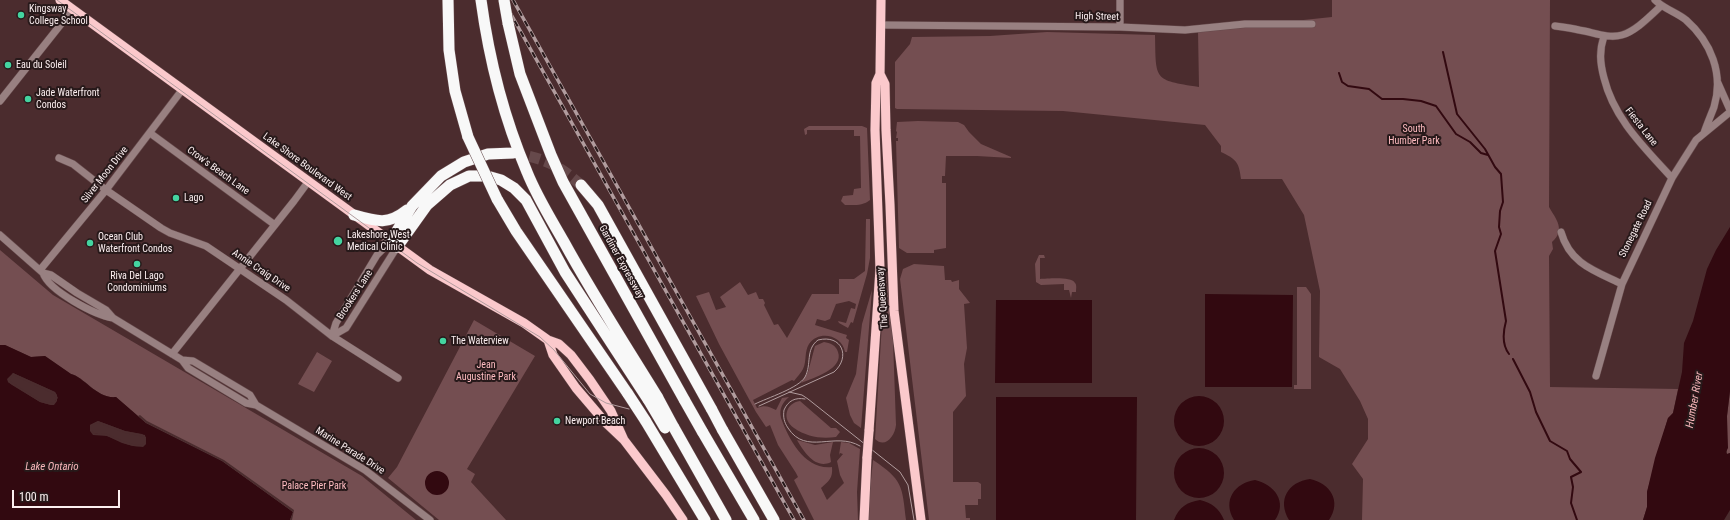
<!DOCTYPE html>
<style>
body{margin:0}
#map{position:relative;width:1730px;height:520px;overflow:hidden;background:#4b2c2e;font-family:"Roboto Condensed",sans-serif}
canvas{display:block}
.scale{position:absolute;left:12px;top:490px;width:108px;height:18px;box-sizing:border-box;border:2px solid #fceff0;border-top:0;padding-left:5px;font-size:12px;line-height:14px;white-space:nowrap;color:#fceff0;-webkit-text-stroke:3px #27191a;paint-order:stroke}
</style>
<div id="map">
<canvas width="1730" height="520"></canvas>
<div class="scale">100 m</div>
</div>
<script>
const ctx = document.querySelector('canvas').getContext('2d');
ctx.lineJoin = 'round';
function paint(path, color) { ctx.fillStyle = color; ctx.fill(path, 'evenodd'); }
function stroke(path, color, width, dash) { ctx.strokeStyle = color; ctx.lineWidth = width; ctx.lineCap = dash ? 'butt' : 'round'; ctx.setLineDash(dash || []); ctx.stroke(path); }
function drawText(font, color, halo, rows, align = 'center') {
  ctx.font = font + ' "Roboto Condensed",sans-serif'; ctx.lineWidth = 4; ctx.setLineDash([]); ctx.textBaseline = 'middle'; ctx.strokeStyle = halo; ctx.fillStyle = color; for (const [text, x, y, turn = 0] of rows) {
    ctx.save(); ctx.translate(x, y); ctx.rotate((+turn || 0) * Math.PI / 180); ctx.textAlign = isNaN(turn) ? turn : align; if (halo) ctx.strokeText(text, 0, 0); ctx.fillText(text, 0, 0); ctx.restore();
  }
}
paint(new Path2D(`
 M1332 0H1550L1549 207C1556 219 1566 230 1552 242L1553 249 1549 256 1550 387 1678 389 1673 413 1668 418 1647 492V507L1643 520H1362L1363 479 1352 464 1368 439V419L1360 401 1340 369 1319 357 1320 291 1304 215 1282 179H1241C1239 162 1236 159 1221 152V146L1205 125 1063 111 897 109 895 108V62L910 44 912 37 990 36 1047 32 1155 35C1156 80 1153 80 1199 87L1198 31 1332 17Z
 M918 121 958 122 964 125 969 132 981 144 1011 157V158L977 156H946L945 176H942V183H946V248L934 250V253H907L899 248 896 141H898V138H896L897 132 896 131 897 122Z
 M809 126H862L867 128 870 200C863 206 854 205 845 205L841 201 843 196 853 195 854 189 861 188 860 136H854V130H807V134L805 135 804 129Z
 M866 219H870V258L867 274 853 323 851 322 848 328 839 323 838 321 846 323 851 308 855 309 856 304 849 301 836 304 830 319 825 321 817 319 815 325 847 335 846 338 849 340 847 352H845C842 335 819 330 809 344 804 352 807 361 803 369 801 373 797 377 794 381L792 380 753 400 757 408C765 405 768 406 776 410L782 398 789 397C782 403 779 409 781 418 789 440 805 470 832 467 833 478 829 481 821 488L827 500 844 483 840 475 837 461 843 454 840 453 839 455 841 442 849 443 860 449 857 492 858 520H814L794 480 798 477 796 473 778 445 770 425 766 427 756 412 719 344 696 296 709 292 716 310 726 307 720 297 740 282 748 295 756 292 759 299H763L765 303 764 305 774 325 778 324 787 338 812 294H839V279H854L865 271Z
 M0 250 53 295 362 476 416 520H290L293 512 222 461 146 423 116 397C97 399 85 377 71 374L45 356 31 357 5 345H0Z
 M1039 255H1044L1045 258H1040V279C1047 279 1071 276 1075 283 1077 285 1076 289 1076 292H1072L1071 298 1069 290H1064V284L1041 285 1036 282 1035 264Z
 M914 264 944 266 945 280H951L952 282 959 280V289L970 303 964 304 967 348 964 364 966 396 953 412V482H978L981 484V499H978V505H965L966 518H970V520H929L900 279 903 269Z
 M885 273H886L893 340 896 425C895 436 885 449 875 439Z
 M1297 287H1306L1311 294V389H1294V385H1297Z
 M872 290 861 428 854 423 850 415 846 398 856 374 862 324Z
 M474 320 535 356 467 469 475 474 471 482 506 520H439L388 478 397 467Z
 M824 342C830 343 836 345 838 352 844 369 813 378 801 383L808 372 815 346Z
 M317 352 332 361 314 392 298 384Z
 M1730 391V453L1727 454V416Z
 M800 401 831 428H836L840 432 836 437C821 439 807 437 794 428 781 419 786 403 800 401Z
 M797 440 815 445 833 442 830 455 831 462C816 470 804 452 797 440Z
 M873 460C903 480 902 486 906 520H868L869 500Z`), '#744e51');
paint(new Path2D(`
 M1730 227V391L1727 416 1728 448 1726 452 1727 454 1730 453V510L1724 520H1643L1647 507V492L1655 458 1668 418 1673 413 1682 372 1684 343 1693 321 1707 269 1716 250Z
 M1205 294 1293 295 1292 387H1205Z
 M996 300H1092V383H995Z
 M0 345H5L31 357 45 356 71 374C84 377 97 399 116 397L146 423 222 461 293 512 290 520H0ZM13 373 55 392 58 398 51 405 40 402 8 382ZM98 421 125 431 142 434 146 437V444C133 451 120 440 107 436 103 434 97 434 92 433L90 425Z
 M1174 421a25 25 0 1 1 50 0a25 25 0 1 1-50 0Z
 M996 397H1137L1136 520H996Z
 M1174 473a25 25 0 1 1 50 0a25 25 0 1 1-50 0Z
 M425 483a12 12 0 1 1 24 0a12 12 0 1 1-24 0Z
 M1310 479C1330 483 1342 501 1329 520H1289C1277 500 1288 482 1310 479Z
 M1255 480C1274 484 1288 502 1275 520H1234C1222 500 1235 483 1255 480Z
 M1200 500C1212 503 1219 508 1224 520H1174C1179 507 1187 502 1200 500Z`), '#320910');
paint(new Path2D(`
 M13 373 55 392 57 395V401L54 405H51L40 402 12 385 8 382 7 379ZM13 375 54 394 56 400 51 403 41 401 10 381Z
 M140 415 147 421 224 460 294 510 292 520H290L293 512 222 461 146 423 138 416Z
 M98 421 125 431 145 435 146 444 143 447 133 446 122 443 107 436 93 435 90 431V425ZM98 423 125 433 144 437V443L141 445 133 444 123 441 107 434 94 433 92 430V426Z`), '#4b2c2e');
stroke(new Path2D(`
 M1443 52 1457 114 1485 149 1495 167 1501 174 1503 202 1500 211 1499 227 1501 234 1495 251 1506 321C1503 332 1502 345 1509 354
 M1339 73 1342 82 1348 86 1369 89 1382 99H1403L1421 101 1436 106 1456 134 1470 142 1481 153 1488 155
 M1513 359 1530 392 1536 412 1550 441 1567 451 1570 459 1581 472 1571 477 1573 487 1571 503 1577 520`), '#320910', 2);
stroke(new Path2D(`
 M513 153C545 159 556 163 581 185`), '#66494b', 11, [11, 5.5]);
const minor = new Path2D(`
 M1655 0C1664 9 1676 12 1686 20 1711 42 1724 74 1714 107 1711 115 1707 124 1704 133
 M881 25 1120 27 1185 30 1245 24H1312
 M1555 26C1563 27 1571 28 1579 30 1593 32 1608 39 1622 35 1636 31 1650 16 1661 6
 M1120 27V0
 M1604 36C1599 51 1600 63 1604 78 1614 119 1644 147 1672 178
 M1718 83 1730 110
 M0 101 73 9
 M150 133 275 225
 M59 158 73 164 106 190 161 228 170 233 206 246 286 300 332 336 398 378
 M1561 232C1570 264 1595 271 1622 284
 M0 235 43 273 51 275 77 293 106 310 113 318 182 360 188 368 246 403 256 405 365 470 430 520
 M40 270 106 190 182 90
 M43 273C49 291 95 315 113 318
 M332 336 346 328 397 247
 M332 336 336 323 377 255 390 242
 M172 354 294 201 308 182
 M182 360 193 361 250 395 256 405
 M1596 376 1622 284 1672 178 1696 140 1730 112`);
const major = new Path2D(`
 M60 0 430 270 524 323 548 340 559 344 571 355 590 380 611 411 624 440
 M881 0 880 74 885 84 886 130 890 205 894 311 921 520
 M548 340 553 355 576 388 605 422 624 440 666 495 683 520
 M869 431 880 269 875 130 876 83 880 74
 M864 520 867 457`);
const highway = new Path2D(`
 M448 0 449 50 455 91 468 137
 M481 0C489 59 504 118 527 172 537 197 551 219 564 242 593 295 626 346 658 398
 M508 23 520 74 551 155 563 182 685 401
 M581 185 598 205 712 410
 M497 199 516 231 628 394
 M354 215C378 222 388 225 407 210
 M390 242 412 206 441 176 464 162 488 154 513 153
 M397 247 427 205 450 185 469 176H487L501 180 514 188 526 200 565 272 649 401
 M645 420 705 520
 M673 426 726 520
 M722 429 774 520
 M702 431 754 520`);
stroke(minor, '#674b4d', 8);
stroke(major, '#674b4d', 10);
stroke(highway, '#674b4d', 12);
stroke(minor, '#988081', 7);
stroke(major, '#fbc9cc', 9);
stroke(highway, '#f8f8f8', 11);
stroke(new Path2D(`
 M57 0 417 263 540 337 554 350 590 394 606 403 629 409
 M789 392 802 395 808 399 900 472 908 485 914 520
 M805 399C795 397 788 401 784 410 783 417 784 422 788 428 806 456 835 431 860 446
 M755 404C767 398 799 388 805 377 812 364 805 350 818 340 842 334 851 357 834 372L759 406`), '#b19c9e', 1);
const rail = new Path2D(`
 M503 0 794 520
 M513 0 804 520`);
stroke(rail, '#b19c9e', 3.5);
stroke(rail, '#27191a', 2, [6]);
const majorBridge = new Path2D(`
 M867 457 869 431`);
const highwayBridge = new Path2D(`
 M504 0 508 23
 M468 137 497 199
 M628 394 645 420
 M658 398 673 426
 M649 401 665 428
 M685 401 702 431
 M712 410 722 429`);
stroke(majorBridge, '#674b4d', 10, []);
stroke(highwayBridge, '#674b4d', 12, []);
stroke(majorBridge, '#fbc9cc', 9);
stroke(highwayBridge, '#f8f8f8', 11);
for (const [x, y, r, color] of [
 [21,15,4,"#44d4a0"],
 [8,65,4,"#44d4a0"],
 [28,99,4,"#44d4a0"],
 [176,198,4,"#44d4a0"],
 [338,241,5,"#44d4a0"],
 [90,243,4,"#44d4a0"],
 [137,264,4,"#44d4a0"],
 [443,341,4,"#44d4a0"],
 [557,421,4,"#44d4a0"]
]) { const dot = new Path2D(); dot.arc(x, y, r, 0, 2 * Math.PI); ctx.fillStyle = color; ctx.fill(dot); stroke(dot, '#27191a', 1.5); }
drawText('10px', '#fceff0', '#27191a', [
 ["Kingsway",29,9],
 ["College School",29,21],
 ["Eau du Soleil",16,65],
 ["Jade Waterfront",36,93],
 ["Condos",36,105],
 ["Lago",184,198],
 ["Lakeshore West",347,235],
 ["Medical Clinic",347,247],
 ["Ocean Club",98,237],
 ["Waterfront Condos",98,249],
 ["Riva Del Lago",137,276,"center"],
 ["Condominiums",137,288,"center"],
 ["The Waterview",451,341],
 ["Newport Beach",565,421]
], 'left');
drawText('10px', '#fceff0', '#27191a', [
 ["High Street",1097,17,1],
 ["Fiesta Lane",1641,127,52],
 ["Lake Shore Boulevard West",307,167,36],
 ["Crow's Beach Lane",218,171,36],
 ["Silver Moon Drive",105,175,-52],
 ["Stonegate Road",1636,229,-64],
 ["Gardiner Expressway",621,262,61],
 ["Annie Craig Drive",261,271,34],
 ["Brookers Lane",355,295,-57],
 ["The Queensway",883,298,-94],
 ["Marine Parade Drive",350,451,32]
]);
drawText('10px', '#ffbcc1', '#27191a', [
 ["South",1414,129],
 ["Humber Park",1414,141],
 ["Jean",486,365],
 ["Augustine Park",486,377],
 ["Palace Pier Park",314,486]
]);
drawText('italic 11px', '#f9b7bb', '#27191a', [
 ["Humber River",1695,400,-80],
 ["Lake Ontario",52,467]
]);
</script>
